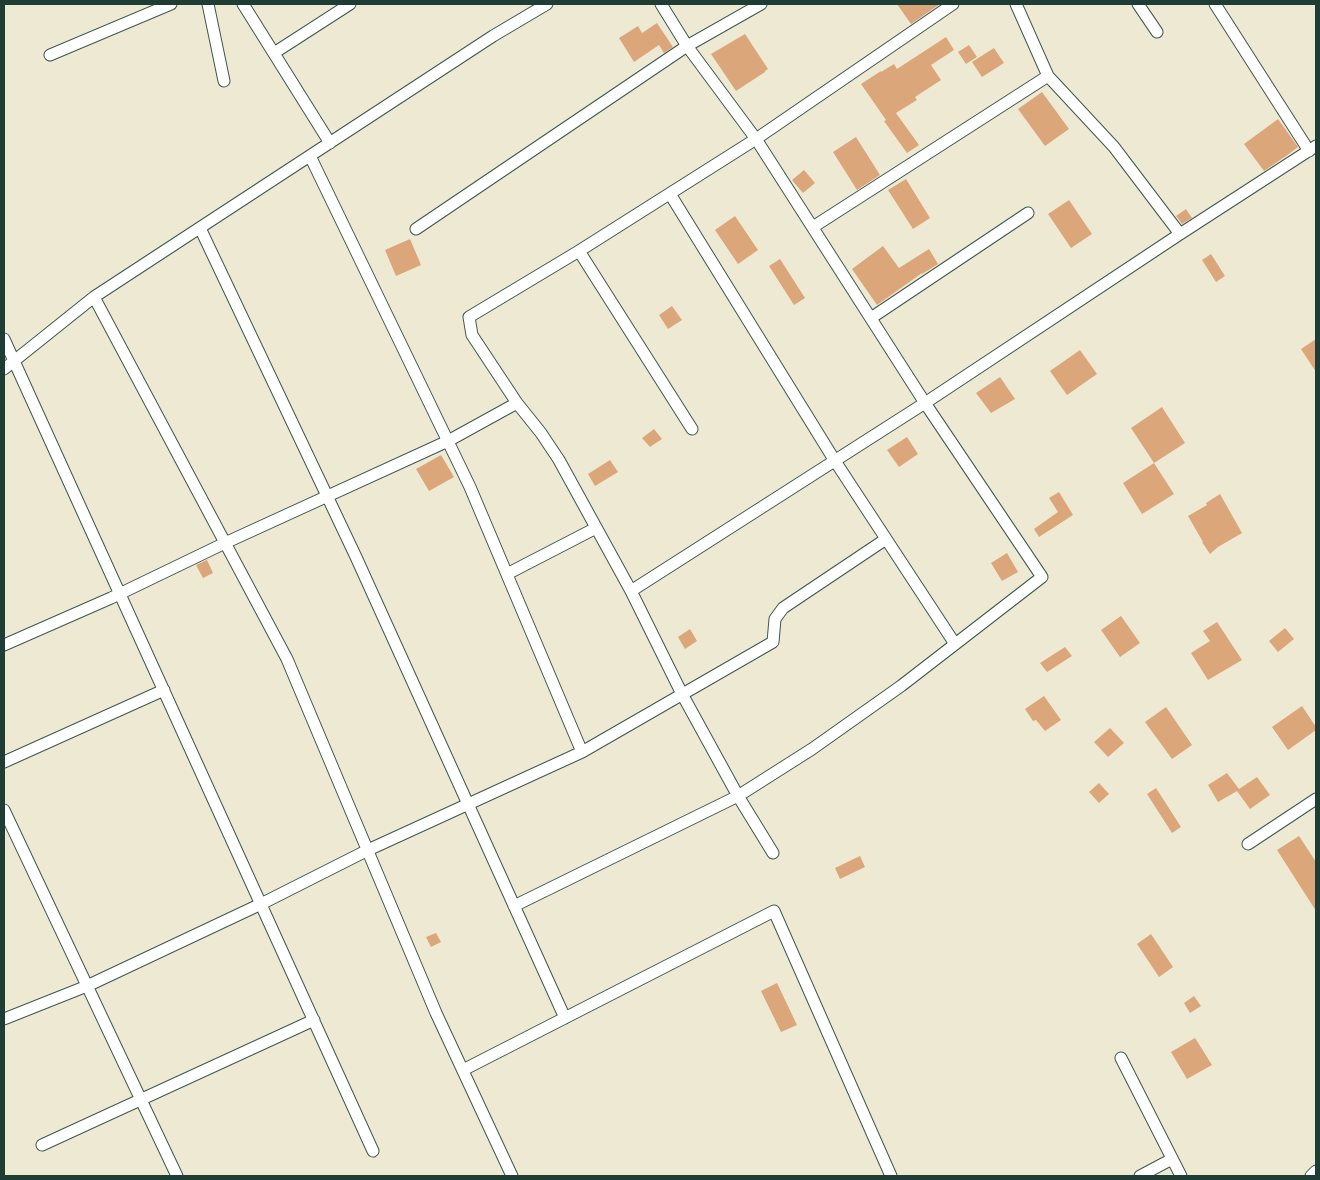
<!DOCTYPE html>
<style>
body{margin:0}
#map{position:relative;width:1320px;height:1180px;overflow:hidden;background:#eee9d3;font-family:Dekko,sans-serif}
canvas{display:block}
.frame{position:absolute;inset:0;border:5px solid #1f3d34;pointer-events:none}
</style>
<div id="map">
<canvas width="1320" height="1180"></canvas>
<div class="frame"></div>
</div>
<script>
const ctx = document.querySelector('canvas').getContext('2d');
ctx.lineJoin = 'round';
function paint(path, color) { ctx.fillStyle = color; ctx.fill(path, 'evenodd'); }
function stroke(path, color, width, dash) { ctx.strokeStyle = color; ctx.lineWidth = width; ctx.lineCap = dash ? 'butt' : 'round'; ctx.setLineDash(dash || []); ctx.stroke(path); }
paint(new Path2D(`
 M897 4H940L911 24Z
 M657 23 673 47 664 53 659 45 634 62 619 38 638 26 642 33Z
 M745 34 768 69 765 71V72L736 91 711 54Z
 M946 37 954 50 931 65 941 80 915 97 917 100 896 113 919 145 907 153 884 121 886 120 861 84 881 71V72L894 64 897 69Z
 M969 45 977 57 966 64 958 52Z
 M994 48 1004 63 982 77 972 62Z
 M1042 92 1069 129 1045 146 1018 109Z
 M1278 119 1298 147 1286 156 1264 171 1244 144Z
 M856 137 880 175 857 190 833 152Z
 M804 170 815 183 803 193 792 180Z
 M906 179 930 218 913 229 888 190Z
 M1069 200 1092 234 1071 248 1048 214Z
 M1186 209 1192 218 1182 224 1176 216Z
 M735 216 758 250 738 264 715 230Z
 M410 239 421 265 396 276 385 250Z
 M883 246 899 268 929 249 938 264 922 274V273L877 305 852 269Z
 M1211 254 1225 276 1216 282 1202 260Z
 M780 259 805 298 794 305 769 266Z
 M672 306 682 320 668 329 659 315Z
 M1316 339V372L1301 349Z
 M1080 350 1097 374 1067 395 1050 371Z
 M1000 377 1015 399 991 413 976 393Z
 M1162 407 1185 443 1154 463 1131 428Z
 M654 429 662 439 650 447 642 438Z
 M907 437 918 454 899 467 887 450Z
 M441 455 454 477 429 491 416 469Z
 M610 460 618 472 595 486 588 474Z
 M1154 463 1174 494 1142 514 1123 483Z
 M1059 492 1073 515 1039 537 1034 529 1058 512 1049 498Z
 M1220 494 1242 533 1218 547 1210 554 1202 542H1203L1188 516 1207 505 1206 503Z
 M1007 553 1018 572 1002 581 991 563Z
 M207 560 213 573 203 578 196 565Z
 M1121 616 1140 643 1120 657 1101 630Z
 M1217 622 1242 660 1208 680 1191 653 1210 641 1203 631Z
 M1285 628 1294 639 1278 652 1269 641Z
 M690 629 697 641 685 649 678 637Z
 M1065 647 1072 656 1047 672 1040 663Z
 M1044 696 1061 720 1045 731 1036 720 1033 721 1025 709Z
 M1302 706 1316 727V730L1288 750 1272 727Z
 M1166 707 1192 745 1172 759 1145 722Z
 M1110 728 1124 743 1108 757 1094 742Z
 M1227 773 1239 789 1257 777 1270 795 1250 809 1237 791 1218 802 1208 785Z
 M1099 783 1109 794 1099 803 1089 792Z
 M1156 788 1181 827 1172 833 1147 794Z
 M1299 836 1316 862V911L1277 850Z
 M860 856 865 867 840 879 835 868Z
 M436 933 441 942 431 947 426 937Z
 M1151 934 1173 967 1159 977 1137 944Z
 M777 983 797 1025 781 1032 761 991Z
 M1194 996 1201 1006 1190 1013 1184 1003Z
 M1195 1038 1212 1065 1187 1079 1171 1052Z`), '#dca67b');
const street = new Path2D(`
 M208 4 224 81
 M243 4 330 143
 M1016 4 1048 76 1114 147 1180 234
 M1138 4 1157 32
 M1215 4 1309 151
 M274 53 350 4
 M50 55 171 4
 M310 156 470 487 582 752
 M670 194 835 461 955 644
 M813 227 1048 76
 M200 228 356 557 565 1018
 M416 229 687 46 761 4
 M579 251 692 429
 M94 297 287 659 436 1013 512 1176
 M871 318 1028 213
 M4 339 373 1151
 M4 369 94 297 493 36 547 4
 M507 574 596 528
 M631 591 925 403 1180 234 1316 146
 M4 645 111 598 225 543 448 441 517 403
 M4 762 164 690
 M4 810 177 1176
 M1248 844 1316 799
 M773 853 738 796 682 694 631 591 559 460 541 433 517 403 472 335 469 317 579 251 756 139 953 4
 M514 906 738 796 812 749 901 686 1042 577 925 403 756 139 687 46 661 4
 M4 1019 87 986 261 904 368 850 582 752 773 642 775 619 783 608 886 539
 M1121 1058 1181 1176
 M463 1070 774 911 891 1176
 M42 1145 314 1020
 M1140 1176 1172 1159
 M1311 1176 1316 1171`);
stroke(street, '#3e574c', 13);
stroke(street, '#fff', 11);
</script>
